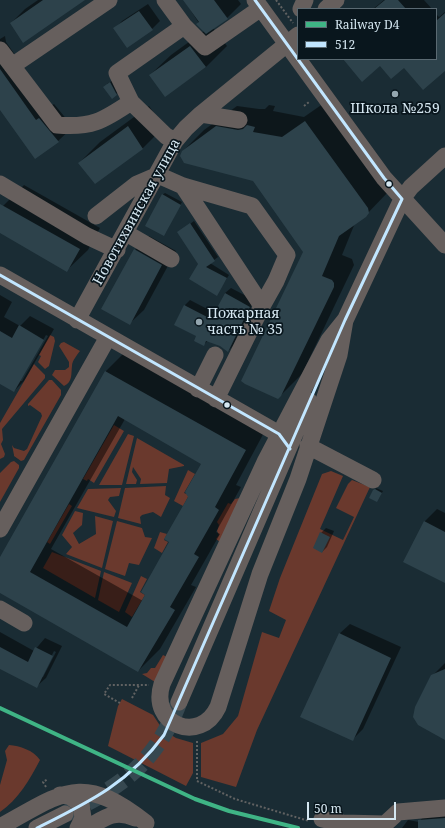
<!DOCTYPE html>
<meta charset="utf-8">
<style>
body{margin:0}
#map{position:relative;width:445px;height:828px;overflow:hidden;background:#1a2c34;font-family:"Noto Serif",serif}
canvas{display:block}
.legend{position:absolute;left:297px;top:8px;width:140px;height:52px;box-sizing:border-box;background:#09161d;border:1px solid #5b6a72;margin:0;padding:5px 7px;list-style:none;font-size:12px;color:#d5e7f1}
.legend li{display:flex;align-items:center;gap:8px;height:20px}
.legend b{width:20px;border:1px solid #5b6a72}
.scale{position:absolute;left:307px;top:802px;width:89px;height:18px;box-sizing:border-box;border:2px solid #d5e7f1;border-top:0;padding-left:5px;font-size:12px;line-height:14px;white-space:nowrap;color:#d5e7f1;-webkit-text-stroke:3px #09161d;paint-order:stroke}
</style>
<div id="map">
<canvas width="445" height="828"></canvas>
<ul class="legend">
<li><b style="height:5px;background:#3fb485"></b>Railway D4</li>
<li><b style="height:5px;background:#c2e6ff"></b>512</li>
</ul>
<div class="scale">50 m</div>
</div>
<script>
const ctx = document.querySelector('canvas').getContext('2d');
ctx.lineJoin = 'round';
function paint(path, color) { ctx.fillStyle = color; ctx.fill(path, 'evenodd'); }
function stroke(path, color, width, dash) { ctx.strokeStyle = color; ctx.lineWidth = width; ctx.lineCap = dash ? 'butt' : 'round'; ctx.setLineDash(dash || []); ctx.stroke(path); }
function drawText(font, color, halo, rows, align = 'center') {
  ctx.font = font + ' "Noto Serif",serif'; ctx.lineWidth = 3.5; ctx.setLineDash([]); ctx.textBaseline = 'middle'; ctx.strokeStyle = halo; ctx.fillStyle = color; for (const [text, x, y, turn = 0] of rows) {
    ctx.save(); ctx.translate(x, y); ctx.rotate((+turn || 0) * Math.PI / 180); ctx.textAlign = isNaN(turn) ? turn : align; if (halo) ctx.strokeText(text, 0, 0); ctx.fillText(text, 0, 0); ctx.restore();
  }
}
paint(new Path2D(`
 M50 335 54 337 55 341 49 366 45 369 38 362 41 356 39 355Z
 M64 342 80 351C77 355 72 361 72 366 71 373 73 382 64 386L52 375 55 370H65L69 367V362L59 346 61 343Z
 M34 364 45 375V378L2 429 3 440 1 444 5 454 4 457 0 459V423Z
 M49 380H52L61 390V395L24 460 21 461 14 456V455L12 445 14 448 24 451 27 449 42 416 41 413 30 405 28 406V404Z
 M114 425 124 431 94 483 88 479 87 481 83 479Z
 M128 434 134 436 122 485H99Z
 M137 438 184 465V466L169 469 167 483 140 484 141 479 133 467 132 472 137 480 136 484H126Z
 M14 461 19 465V468L0 502V473L11 462Z
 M188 470 195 474 184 493 189 495 183 506 174 501Z
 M331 471 343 476 320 529 343 540 354 517 336 508 348 484 352 480 370 487 257 730 236 787 201 777V743L223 734 238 716 262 632 279 638 286 620 269 611 280 578 320 479 322 474Z
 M166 486 165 495 170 498 161 517 153 512 142 515 140 517 141 524 118 518 125 488Z
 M121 488 119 496 110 497 108 500 116 511 114 517 77 508 88 489Z
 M240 498 220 542 216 539 219 535 217 531 219 525 217 522 228 503 231 504 235 499Z
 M69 504 72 506 50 544 47 542Z
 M75 511 83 513 82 525 73 533 79 544 96 534 95 516 113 521 102 568 66 554 72 547 62 535Z
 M117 521 142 528 145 537 152 538 139 565 129 563 125 576 105 569Z
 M160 532 167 534 164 540 168 542 162 553 154 548Z
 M52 552 101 571 95 598 43 568Z
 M104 572 132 583 119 612 98 600Z
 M141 576 147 579 140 592 145 595 132 617 125 612Z
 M163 655 167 657 155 682 142 674 147 673 151 668H155Z
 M122 699 153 715 161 727 168 733 176 738 193 743V773L186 786 108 746 118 706Z
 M9 745C20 746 33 750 40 760 30 779 18 800 0 812V785L7 760 5 751Z`), '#6a392d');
paint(new Path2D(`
 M38 0H84L11 23 25 9Z
 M184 0H238L241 4 227 18 213 28 227 46 206 67 165 96 150 75 171 55 204 31Z
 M384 0H424L432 9H373Z
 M148 4 160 21 152 29H115L122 21Z
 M445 12V70L380 65 348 59H436V14L439 17Z
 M5 36 6 42 51 106 54 104 73 127 58 141 35 158 0 108V39Z
 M113 80 118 92 116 94 107 84Z
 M327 101 389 191 365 216 355 223 342 255 352 259 354 265 302 374 278 398 304 252 254 180 184 162 181 156 183 151 204 130 237 106 259 109H265L269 105 275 106 273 111 304 117Z
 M149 106 164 127 143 148 95 183 79 163 100 142Z
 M24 185 100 228 88 250 67 270 0 232V212L3 206Z
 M165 193 182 202 166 232 162 195Z
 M194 221 218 257 210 263 229 275 217 294 179 232Z
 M149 236 176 251 144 310 129 324 135 250Z
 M231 288 254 300 233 346 228 351 220 345 208 341 204 344 198 336 185 305 190 300 215 313 225 293Z
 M0 295 12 302 4 317 20 326 30 316 54 329 24 381 14 391 0 383ZM46 335 48 336 22 381H20Z
 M128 349 267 427 236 485 241 487 216 532 220 534 191 585 196 587 160 649 138 671 0 592V559L106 371ZM125 419 202 463 170 542 143 601 51 549Z
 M376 488 383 491 379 498 374 491Z
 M437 509 445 513V582L424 522Z
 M326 528 334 531 327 547 322 552 321 533Z
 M350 624 401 647 363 729 352 740 339 634Z
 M0 632 34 651 45 638 62 646 46 678 36 687 0 668ZM54 651 56 652 43 677H41Z
 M445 663V738L432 676Z
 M445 814V828H402L408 820 419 822 424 816Z`), '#0007');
paint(new Path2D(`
 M43 0H85L23 43 10 23Z
 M183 0H214L228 19 206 34 196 24 199 22Z
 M385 0H398L406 9H374Z
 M139 11 153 30 127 48 113 28Z
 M445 13V71L423 90 404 68 391 79 380 66 362 82 343 59H436V21Z
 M190 46 206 67 165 97 149 75Z
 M0 69 36 120 39 118 59 142 35 159 0 110Z
 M110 82 117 95 112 99 103 87Z
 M305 121 368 208 369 213 366 217 339 236 322 276 332 280 334 283V287L281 396 278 399 245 384 241 381 303 252 253 181 184 163 180 156 182 151 216 126 238 130 243 129 247 125 255 127 253 132 282 137Z
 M128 126 143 149 95 184 78 163Z
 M162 194 181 205 164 236 145 226Z
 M0 204 80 249 67 272 0 233Z
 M190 223 215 261 206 267 227 278 217 296 189 279 198 264 177 232Z
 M134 249 162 265 130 325 101 309Z
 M225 293 250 307 228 352 220 346 206 341 204 346 194 341 196 336 174 325 184 305 211 319Z
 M19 325 44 340 14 392 0 384V331L12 338Z
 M105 371 246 450 215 507 219 510 194 554 199 557 170 607 175 610 138 672 0 593V557ZM118 416 201 464 185 492 188 497 164 539 169 542 141 592 145 595 127 627 30 572Z
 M375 489 382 493 377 502 369 498 373 490Z
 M424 521 445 532V583L403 562Z
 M320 532 330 537 322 553 313 548Z
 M339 633 391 658 353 741 300 717Z
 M0 647 28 662 35 647 53 656 37 688 0 669Z
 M445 669V740L418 725 413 717 415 707 431 675Z
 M445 818V828H418V820Z`), '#2d424b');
stroke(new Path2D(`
 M65 814C122 786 156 763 179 702`), '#364850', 17, [17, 8]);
stroke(new Path2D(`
 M276 0 293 23
 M304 106 309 102
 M132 698 139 685
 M120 703 104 694 110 685H149
 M197 741V781L235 799 309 821
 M46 787 43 782 48 779`), '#616262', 2, [2, 2]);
stroke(new Path2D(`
 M165 0 184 26
 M255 0 384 178 445 245
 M301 9 305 0
 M326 9 336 0
 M0 50 57 125C91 128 103 121 131 102L117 73 184 26 205 47 261 8
 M12 66 109 0
 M131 102 166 136 175 141
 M201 114 239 120
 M0 184 87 236 117 250
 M183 186 262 306 216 399
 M96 216 137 184 158 175 183 186 252 206 287 255 276 281 262 306
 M126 233 171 259
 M0 275 279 434 286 442
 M77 320 175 141 186 128 201 114 298 35
 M345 320 339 355 298 479 260 574 218 707C200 745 149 725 162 684L265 462 329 340Z
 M341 329 402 199 411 187 445 156
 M198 389 215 355
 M308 446 373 480
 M0 529 108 337
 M0 609 24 623
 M179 702 309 401
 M60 795 69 796 81 804 83 818 78 828
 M322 819 343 823 385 824 398 812 445 808
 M0 827C64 792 81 772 146 823
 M37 828 65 814
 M87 828C105 818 114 809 135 818`), '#665f5d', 17);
stroke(new Path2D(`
 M0 275 279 434 290 449
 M37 828C89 802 129 783 164 735L345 320 402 199 384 178 255 0`), '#c2e6ff', 3);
stroke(new Path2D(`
 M0 708 195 799 229 811 298 828`), '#3fb485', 4);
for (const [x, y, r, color] of [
 [395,94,4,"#94a6af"],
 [389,184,3.5,"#d5e7f1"],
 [199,322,4,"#94a6af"],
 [227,405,3.5,"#d5e7f1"]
]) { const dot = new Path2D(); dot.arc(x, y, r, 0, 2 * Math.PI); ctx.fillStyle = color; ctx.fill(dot); stroke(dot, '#09161d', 1.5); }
drawText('14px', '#d5e7f1', '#09161d', [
 ["Школа №259",395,109],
 ["Пожарная",207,314,"left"],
 ["часть № 35",207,330,"left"]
]);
drawText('14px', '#d5e7f1', '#09161d', [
 ["Новотихвинская улица",137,212,-61]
]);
</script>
